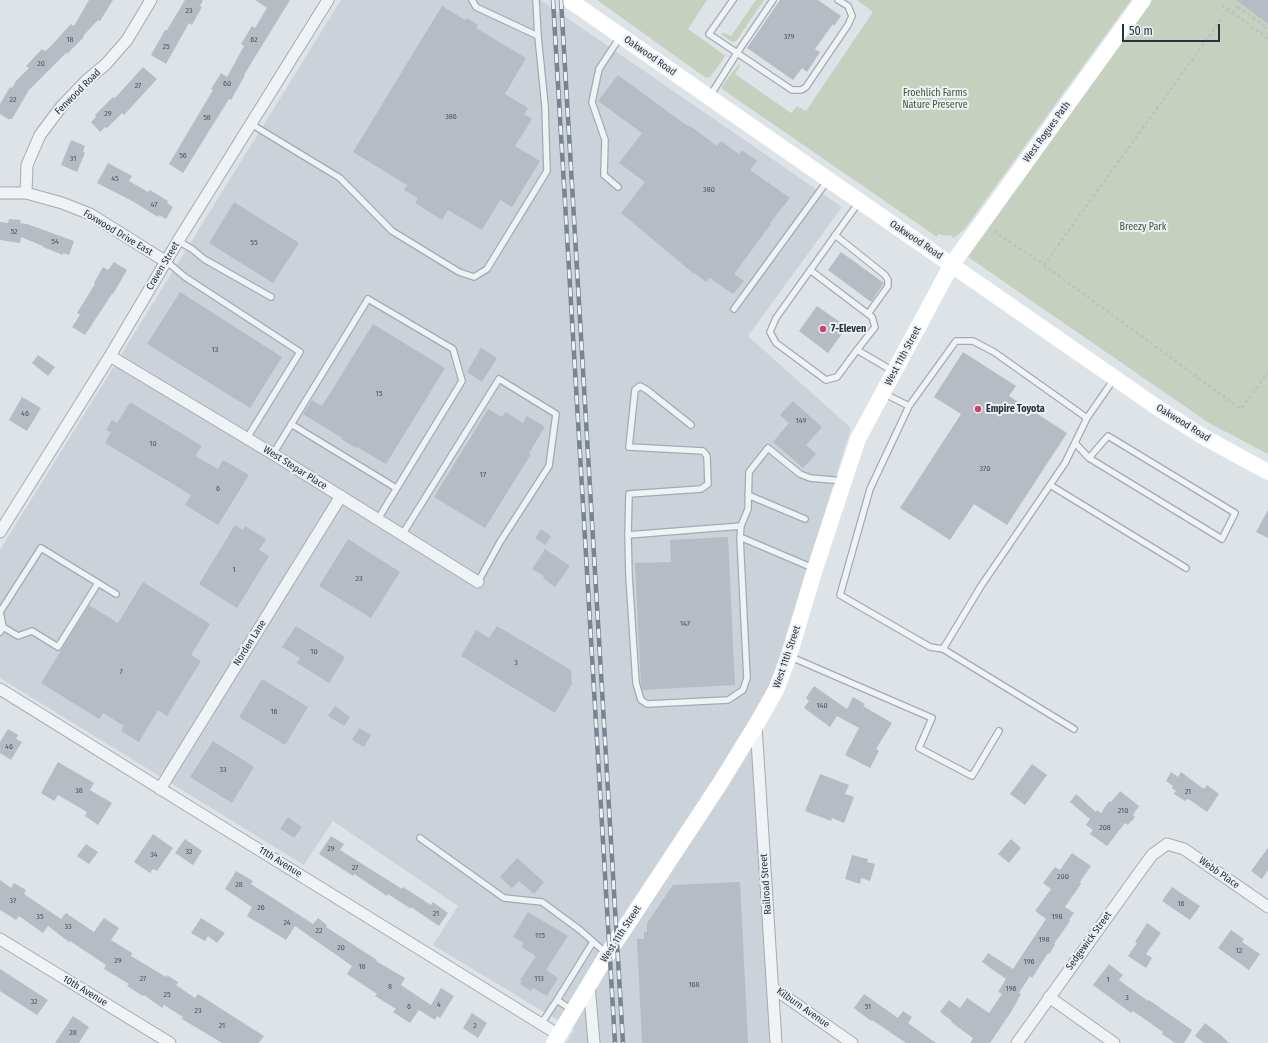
<!DOCTYPE html>
<style>
body{margin:0}
#map{position:relative;width:1268px;height:1043px;overflow:hidden;background:#dee3e7;font-family:"Fira Sans Condensed",sans-serif}
canvas{display:block}
.scale{position:absolute;left:1122px;top:24px;width:98px;height:18px;box-sizing:border-box;border:2px solid #28323d;border-top:0;padding-left:5px;font-size:12px;line-height:14px;white-space:nowrap;color:#28323d;-webkit-text-stroke:3px #edf1f5;paint-order:stroke}
</style>
<div id="map">
<canvas width="1268" height="1043"></canvas>
<div class="scale">50 m</div>
</div>
<script>
const ctx = document.querySelector('canvas').getContext('2d');
ctx.lineJoin = 'round';
function paint(path, color) { ctx.fillStyle = color; ctx.fill(path, 'evenodd'); }
function stroke(path, color, width, dash) { ctx.strokeStyle = color; ctx.lineWidth = width; ctx.lineCap = dash ? 'butt' : 'round'; ctx.setLineDash(dash || []); ctx.stroke(path); }
function drawText(font, color, halo, rows, align = 'center') {
  ctx.font = font + ' "Fira Sans Condensed",sans-serif'; ctx.lineWidth = 4; ctx.setLineDash([]); ctx.textBaseline = 'middle'; ctx.strokeStyle = halo; ctx.fillStyle = color; for (const [text, x, y, turn = 0] of rows) {
    ctx.save(); ctx.translate(x, y); ctx.rotate((+turn || 0) * Math.PI / 180); ctx.textAlign = isNaN(turn) ? turn : align; if (halo) ctx.strokeText(text, 0, 0); ctx.fillText(text, 0, 0); ctx.restore();
  }
}
paint(new Path2D(`
 M341 0H541L842 207 748 336 851 428 772 680 751 719 770 1043H566L574 1030 433 945 458 906 333 821 304 865 0 678V550Z`), '#ccd2d9');
paint(new Path2D(`
 M597 0H707L688 29 723 54 725 55 724 58 710 77 706 78Z
 M756 0H764L736 41 732 42 722 35 721 33H724L731 36Z
 M857 0H1131L966 227 959 234 954 238 950 235 946 236 938 234 937 237 722 89V86L739 64 740 66 735 74 791 113 797 106 806 111 873 12Z
 M1152 0H1268V454L1209 423 968 257Z`), '#c6d0bf');
paint(new Path2D(`
 M89 0H113L100 21 98 20 83 36 84 37 67 54 66 53 29 90 12 119H8L0 114V104L10 87 12 88 16 81 29 68 26 66 42 49 45 51 49 48 71 24 74 26Z
 M185 0H203L200 6 202 7 192 25 189 23 166 64 151 55 165 30H167Z
 M255 0H290L244 75H245L231 100 229 99 183 173 169 164 213 90 211 89 221 73 227 77 244 46 241 44 252 26 255 28 267 8Z
 M780 0H818L841 16 834 26 833 24 815 49 820 52 807 72 802 68 793 80 747 48Z
 M1236 0H1268V24Z
 M442 6 465 20 467 18 478 25 476 28 526 58 505 94 528 108 524 114 532 119 515 146 540 161 512 207 500 200 482 230 448 210 442 220 415 203 418 198 404 190 407 185 353 152Z
 M143 67 157 79 124 115 122 113 107 128 105 127 100 132 91 122 96 117 95 115 113 97 115 98Z
 M618 75 686 125 693 128 717 146 721 141 739 154 742 150 757 161 750 170 790 198 770 223 771 224 734 274 744 281 733 294 710 278 706 282 695 273 694 274 621 213 645 182 619 163 642 133 598 101Z
 M71 140 85 146 83 152 85 153 77 172 61 165Z
 M108 163 132 176 129 181 148 192 150 190 168 201 167 203 173 207 166 219 159 215 158 217 134 202 97 183Z
 M234 202 299 243 273 283 209 243Z
 M9 219 21 220 20 223 27 224 74 241 69 255 63 253V255L43 247V246L21 237 20 243 0 240V222L8 223Z
 M841 252 884 283 871 302 828 270Z
 M114 262 127 270 113 294H112L85 335 72 327 80 315 77 313 95 284 94 283 103 267 108 270Z
 M180 292 282 357 250 408 147 344Z
 M817 306 847 327 828 353 799 331Z
 M373 324 445 368 386 464 357 447 356 448 341 439 342 438 303 414 312 400 322 406Z
 M481 348 497 358 482 382 467 372Z
 M963 352 1016 386 1009 396 1067 433 1007 525 974 504 950 540 900 508 961 414 934 397Z
 M38 355 55 367 48 376 32 363Z
 M22 397 41 408 27 431 9 420Z
 M793 401 822 427 806 445 816 454 803 468 773 442 789 423 780 415Z
 M130 402 202 446 195 456 218 469 223 460 249 475 218 525 185 505 191 495 105 443 111 432 106 430 112 420 117 423Z
 M488 409 502 417 506 412 523 423 527 416 545 427 529 453 531 454 485 528 434 497Z
 M1268 510V538L1256 532Z
 M235 525 243 530 245 526 266 539 259 550 269 556 237 608 199 584Z
 M541 529 551 536 545 545 535 538Z
 M728 537 735 685 642 690 641 685 635 563 671 562 670 540Z
 M348 539 400 572 371 618 319 586Z
 M545 549 570 566 555 587 543 578 544 576 532 569Z
 M143 582 210 624 191 655 201 661 167 716 158 710 139 742 121 731 124 726 103 713 99 719 41 683 89 605 118 623Z
 M296 626 345 657 329 683 297 663 300 658 282 647Z
 M497 626 571 670 572 684 555 713 461 656 476 630 489 638Z
 M262 679 308 707 285 745 239 717Z
 M814 686 847 709 853 697 865 704 863 706 892 723 876 749 879 751 870 768 845 755 859 728 837 716 830 727 804 708 809 701 806 698Z
 M335 706 350 717 344 726 328 716Z
 M359 728 371 735 364 747 352 740Z
 M8 729 18 735 16 739 22 742 11 760 0 753V742Z
 M213 741 254 767 232 803 190 777Z
 M58 762 94 783 90 790 112 803 98 825 85 816 87 812 58 795 54 801 41 793Z
 M1032 764 1047 775 1025 805 1010 794Z
 M1171 772 1178 777 1181 772 1204 789 1207 785 1219 794 1207 812 1190 800 1187 799 1185 801 1174 794 1176 791 1172 788 1173 786 1166 781Z
 M820 774 849 785 845 794 854 797 844 823 832 818 831 821 805 811Z
 M1120 791 1139 806 1133 815 1135 817 1128 825 1125 823 1107 846 1090 834 1093 830 1086 825 1090 819 1070 802 1076 794 1096 812 1097 810 1101 813 1109 801 1111 802Z
 M288 817 302 827 294 838 280 829Z
 M153 834 173 848 157 871 153 869 150 873 134 862Z
 M331 836 344 844 340 850 402 889 403 887 431 905 433 902 448 913 439 926 411 907V909L388 894 387 896 354 874 353 876 319 854Z
 M185 839 202 851 193 865 175 853Z
 M1011 839 1021 848 1009 863 998 854Z
 M86 844 98 852 89 864 77 856Z
 M1268 848V870L1262 879 1251 871Z
 M1072 853 1091 866 1080 882 1081 884 1065 907 1074 913 1069 920 1070 921 1054 944 1055 945 1049 954 1048 953 1032 978 1030 976 1019 993 1021 994 1011 1012 990 1043H970L973 1038 951 1022 952 1021 940 1012 949 1000 960 1008 967 998 989 1013 1002 994 998 992 1006 979 982 962 988 953 1013 969 1046 919 1035 911 1051 889 1043 883 1055 867 1060 870Z
 M852 855 868 859 867 862 875 864 870 881 861 878 860 884 845 879Z
 M517 858 544 882 534 894 519 881 512 888 500 877Z
 M236 871 253 881 251 884 313 924 318 918 327 925 326 927 377 960 376 961 405 978 401 985 431 1005 441 988 454 996 440 1018 437 1016 435 1020 419 1010 410 1023 393 1012 396 1009 375 996 377 994 347 974 352 966 295 926 286 940 247 916 252 907 225 889Z
 M0 880 11 888 14 883 26 890 24 894 61 919 66 913 94 932 104 918 119 928 111 940 132 953 131 956 166 977 167 975 178 982 176 985 195 998 198 994 264 1036 259 1043H222L182 1019 183 1017 164 1005 162 1008 144 995 143 996 127 986 129 984 104 969 106 965 70 941 69 942 48 926 43 933 19 916 16 920 0 910Z
 M740 882 748 1043H642L637 939H644V932H647V923L673 885Z
 M1172 887 1200 906 1190 920 1162 901Z
 M528 912 568 936 546 970 558 978 547 996 533 988 531 991 520 984 522 981 520 980 536 956 521 947 524 943 513 937Z
 M201 918 225 933 217 943 208 936 205 941 191 933Z
 M1147 923 1161 933 1146 954 1152 958 1146 968 1128 956 1137 943 1135 942Z
 M1231 930 1244 939 1242 942 1260 954 1249 970 1218 948Z
 M1109 964 1123 975 1119 980 1148 1001 1149 1000 1192 1030 1184 1043H1175L1162 1034 1163 1032 1133 1011 1131 1013 1093 985Z
 M0 969 48 1000 37 1015 0 991Z
 M864 994 898 1018 903 1011 912 1017 908 1023 936 1043H906L872 1020 871 1021 854 1008Z
 M472 1013 487 1023 478 1038 463 1028Z
 M73 1016 89 1027 79 1043H55Z
 M1205 1023 1222 1036 1229 1043H1204L1195 1036Z`), '#b5bcc3');
const lane = new Path2D(`
 M536 0 538 36
 M733 0 709 34 792 90H801L806 87 848 25 852 16 848 6 838 0
 M710 96 737 53 773 0
 M251 124 340 178 392 231 459 272 474 277 487 269 547 171 545 106 538 36 476 7 472 0
 M618 187 604 175 605 140 592 102 599 69 620 37
 M859 202 776 318 770 332 776 343 826 380 837 377 857 350 893 371
 M835 235 885 275 888 280V286L868 314
 M178 241 192 249 204 259 271 297
 M166 261 185 277 300 352 247 438
 M810 270 872 317 875 327 857 350
 M734 309 828 180
 M883 393 909 406 956 341H973L994 352 1087 418 1065 463 981 586 943 649 930 647 840 595 870 489 909 406
 M1087 418 1114 379
 M291 424 396 488
 M1075 443 1089 458 1222 539 1235 513 1108 436 1089 458
 M273 454 368 299 453 349 462 381 378 519
 M1050 485 1186 568
 M748 495 805 519
 M741 526 748 509 749 472 768 448 800 474 810 478 844 481
 M402 535 499 379 556 414 549 466 500 542 478 582
 M628 535 629 494 701 489 708 484 707 456 703 451 629 447 635 390 640 386 647 390 691 425
 M740 537 741 526 628 535 629 576 636 683 641 700 647 704 728 700 743 690 747 678 740 537 813 568
 M0 612 41 548 116 594
 M0 612 3 627 0 632
 M3 627 18 636 32 631 58 647 98 583
 M943 649 1074 729
 M791 657 932 718 919 748 972 776 999 731
 M420 838 504 898 542 902 580 930 607 954
 M557 1000 572 1010
 M541 1024 557 1000 593 942`);
const street = new Path2D(`
 M0 193H26L62 203 90 214 165 261
 M26 193 27 165 40 135 61 107 86 81 106 64 127 40 151 0
 M110 356 273 454 478 582
 M0 532 110 356 178 241 328 0
 M0 689C186 805 372 920 559 1035
 M756 725 776 1043
 M160 789 341 496
 M0 939 170 1043
 M589 984 594 1043
 M773 988 852 1043
 M1049 997 1114 1043
 M1017 1043 1136 877 1152 855 1167 844 1184 849 1268 907`);
stroke(lane, '#a4aab1', 8);
stroke(street, '#a4aab1', 13);
stroke(new Path2D(`
 M1222 5 1268 39
 M1238 7 1268 28
 M1233 13 1242 0
 M1261 34 1266 27
 M994 231 1044 265 1241 409 1268 372
 M1044 265 1228 10`), '#bcc1c5', 2.5, [3, 3]);
stroke(lane, '#f0f3f5', 5.5);
stroke(street, '#f0f3f5', 11);
stroke(new Path2D(`
 M569 0 1158 408 1202 436 1268 472
 M554 1043 607 955 719 785 756 725 776 690 789 656 815 569 858 439 952 264 1143 0`), '#fff', 16);
const rail = new Path2D(`
 M553 0 615 1043
 M561 0 623 1043`);
stroke(rail, '#788490', 4.5);
stroke(rail, '#edf1f5', 3, [9]);
for (const [x, y, r, color] of [
 [823,329,4,"#c8466c"],
 [978,409,4,"#c8466c"]
]) { const dot = new Path2D(); dot.arc(x, y, r, 0, 2 * Math.PI); ctx.fillStyle = color; ctx.fill(dot); stroke(dot, '#edf1f5', 1.5); }
drawText('8px', '#4b545e', null, [
 ["23",189,11],
 ["379",789,37],
 ["18",70,40],
 ["62",254,40],
 ["25",166,47],
 ["20",41,64],
 ["60",227,84],
 ["27",138,86],
 ["22",13,100],
 ["29",108,114],
 ["386",451,117],
 ["58",207,118],
 ["56",183,156],
 ["31",73,159],
 ["45",115,179],
 ["380",709,190],
 ["47",154,205],
 ["52",14,232],
 ["54",55,242],
 ["55",254,243],
 ["13",215,350],
 ["15",379,394],
 ["46",25,414],
 ["149",801,421],
 ["10",153,444],
 ["370",985,469],
 ["17",483,475],
 ["6",218,489],
 ["1",234,570],
 ["23",359,579],
 ["147",685,624],
 ["10",314,652],
 ["3",516,663],
 ["7",121,672],
 ["140",822,706],
 ["16",274,712],
 ["46",9,747],
 ["33",223,770],
 ["38",79,791],
 ["21",1188,792],
 ["210",1123,811],
 ["208",1105,828],
 ["29",331,849],
 ["32",189,852],
 ["34",154,855],
 ["27",355,868],
 ["200",1063,877],
 ["28",239,885],
 ["37",13,901],
 ["16",1181,904],
 ["26",261,908],
 ["21",436,914],
 ["35",40,917],
 ["198",1057,917],
 ["24",287,923],
 ["33",68,927],
 ["22",319,931],
 ["115",540,936],
 ["198",1044,940],
 ["20",341,948],
 ["12",1239,951],
 ["29",118,961],
 ["196",1029,962],
 ["18",362,967],
 ["27",143,979],
 ["113",539,979],
 ["1",1108,980],
 ["168",694,985],
 ["8",390,987],
 ["196",1011,989],
 ["25",167,995],
 ["3",1127,998],
 ["32",34,1002],
 ["4",439,1005],
 ["6",409,1007],
 ["51",868,1007],
 ["23",198,1011],
 ["21",222,1026],
 ["2",475,1026],
 ["28",73,1033]
]);
drawText('10px', '#28323d', '#edf1f5', [
 ["Oakwood Road",650,56,35],
 ["Fenwood Road",78,92,-45],
 ["West Rogues Path",1047,132,-54],
 ["Foxwood Drive East",118,233,31],
 ["Oakwood Road",916,240,34],
 ["Craven Street",163,266,-59],
 ["West 11th Street",903,356,-62],
 ["Oakwood Road",1183,423,32],
 ["West Stepar Place",295,468,32],
 ["Norden Lane",250,643,-58],
 ["West 11th Street",787,657,-71],
 ["11th Avenue",280,862,32],
 ["Webb Place",1219,873,35],
 ["Railroad Street",766,884,-94],
 ["West 11th Street",621,934,-57],
 ["Sedgewick Street",1089,941,-54],
 ["10th Avenue",85,991,31],
 ["Kilburn Avenue",803,1008,35]
]);
drawText('10px', '#415836', '#edf1f5', [
 ["Froehlich Farms",935,93],
 ["Nature Preserve",935,105],
 ["Breezy Park",1143,227]
]);
drawText('bold 10px', '#28323d', '#edf1f5', [
 ["7-Eleven",831,329],
 ["Empire Toyota",986,409]
], 'left');
</script>
